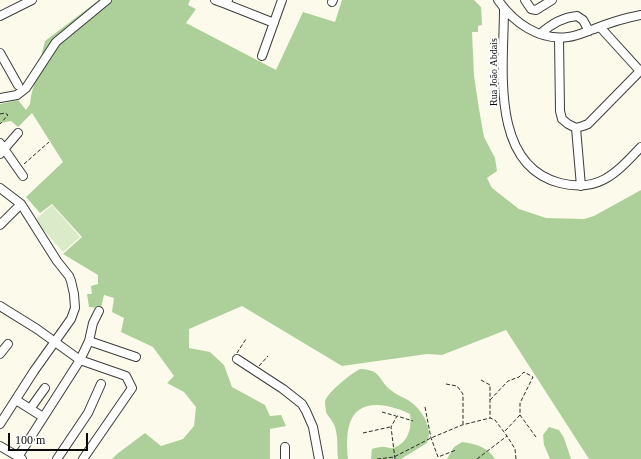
<!DOCTYPE html>
<meta charset="utf-8">
<style>
body{margin:0}
#map{position:relative;width:641px;height:459px;overflow:hidden;background:#fcfaea;font-family:Georgia,serif}
canvas{display:block}
.scale{position:absolute;left:8px;top:433px;width:80px;height:18px;box-sizing:border-box;border:2px solid #0a0a0a;border-top:0;padding-left:5px;font-size:12px;line-height:14px;white-space:nowrap;color:#0a0a0a;-webkit-text-stroke:3px #fff;paint-order:stroke}
</style>
<div id="map">
<canvas width="641" height="459"></canvas>
<div class="scale">100 m</div>
</div>
<script>
const ctx = document.querySelector('canvas').getContext('2d');
ctx.lineJoin = 'round';
function paint(path, color) { ctx.fillStyle = color; ctx.fill(path, 'evenodd'); }
function stroke(path, color, width, dash) { ctx.strokeStyle = color; ctx.lineWidth = width; ctx.lineCap = dash ? 'butt' : 'round'; ctx.setLineDash(dash || []); ctx.stroke(path); }
function drawText(font, color, halo, rows, align = 'center') {
  ctx.font = font + ' Georgia,serif'; ctx.lineWidth = 4; ctx.setLineDash([]); ctx.textBaseline = 'middle'; ctx.strokeStyle = halo; ctx.fillStyle = color; for (const [text, x, y, turn = 0] of rows) {
    ctx.save(); ctx.translate(x, y); ctx.rotate((+turn || 0) * Math.PI / 180); ctx.textAlign = isNaN(turn) ? turn : align; if (halo) ctx.strokeText(text, 0, 0); ctx.fillText(text, 0, 0); ctx.restore();
  }
}
paint(new Path2D(`
 M99 0H190L188 5 196 9 186 23 276 70 303 12 335 22 342 0H474L481 7 482 25 478 26V32H472L474 76 479 109 484 137 495 158 497 171 487 178 492 188 519 209 546 218 584 219 594 216 641 190V459H589L506 330 442 355 427 354 342 366 242 306 189 329V348L210 352 224 365 232 387 265 405 270 416 281 415 286 426 270 429V459H112L117 454 145 433 161 446 183 439 194 426 196 407 184 392 167 383 174 376 153 347 121 332 124 318 112 312 114 298 104 295 101 308 89 307 87 294H92L91 286 98 284V275L63 254 82 237 52 204 40 213 26 197 63 162 32 113 18 127 11 121 0 123V104L18 100 26 110 30 104 31 96 45 41Z
 M360 369C383 370 377 380 392 391 397 395 403 397 408 400 419 407 429 421 429 434 429 437 427 441 427 443L401 459H371L372 449C375 448 378 447 381 447 385 446 390 449 393 448 409 443 412 427 410 414 402 410 395 408 387 406 348 399 345 429 348 459H338C337 450 338 440 336 431 335 423 329 418 326 412 326 410 325 404 325 402 326 393 352 373 360 369Z
 M549 427 559 430 564 438 571 459H550L544 445 543 435Z
 M462 442C476 444 488 447 495 459H447L454 447Z`), '#add09a');
paint(new Path2D(`
 M52 205 80 237 63 252 35 220Z`), '#dbeac9');
const minor = new Path2D(`
 M215 0 226 4 228 0
 M498 0C513 22 539 41 568 37 577 36 585 32 594 29 609 23 625 18 641 15
 M525 0 531 9 536 10 552 0
 M332 2 333 0
 M226 4 274 23
 M504 9C504 65 489 165 560 183 600 193 617 172 641 147
 M0 16 32 0
 M600 27 640 71
 M540 34C550 25 564 17 577 16L583 20 589 31
 M559 38 560 111 562 119 568 124 576 128 583 126 588 124 641 70
 M0 53 18 85
 M262 56 282 0
 M0 98 17 95 26 88 56 42 107 0
 M576 128 581 186
 M0 143 23 176
 M0 154 18 133
 M0 188 21 204 57 261 69 276 71 281 74 294 75 308 71 319 34 371 0 424
 M0 225 21 204
 M0 306 37 329 80 360 126 376 132 388 83 459
 M89 341 136 357
 M0 354 8 344
 M237 359 283 389 302 404 306 411 313 427 319 459
 M16 400 43 417
 M30 409 45 388
 M0 446 22 459
 M285 447V459
 M18 457 80 360 89 341 93 323 99 311
 M57 459 88 413 101 384`);
stroke(minor, '#3d3d3d', 10);
stroke(new Path2D(`
 M0 114 5 113 8 115 0 124
 M24 164 49 142
 M237 353 246 339
 M259 366 268 356
 M481 380 490 385V418
 M446 384 457 386 463 394V424
 M490 400 508 381 519 377 524 372 533 377 520 403V415L536 437
 M425 407 431 438 438 457 456 450
 M382 412 396 416
 M505 431 520 415
 M363 433 390 427
 M377 459 394 457 431 438 462 425 490 418 495 420 507 436 515 449 516 459
 M395 459 391 427 397 416 413 421
 M477 459 507 436`), '#2c2c2c', 1, [4, 2]);
stroke(minor, '#fff', 8);
drawText('10px', '#0a0a0a', '#fff', [
 ["Rua João Abdais",494,72,-90]
]);
</script>
